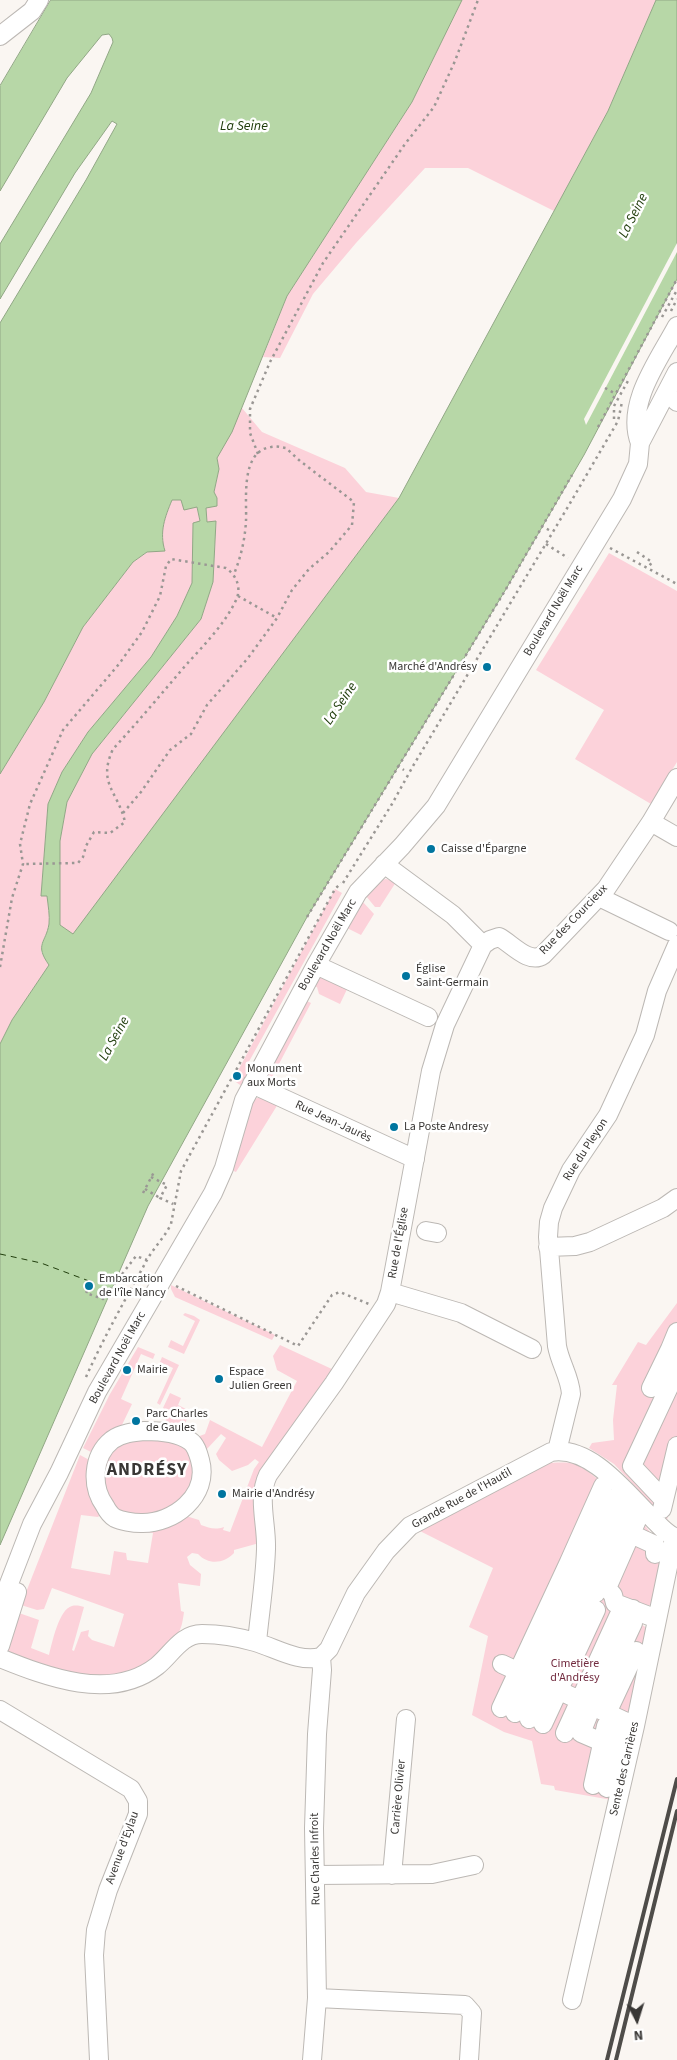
<!DOCTYPE html>
<meta charset="utf-8">
<style>
body{margin:0}
#map{position:relative;width:677px;height:2060px;overflow:hidden;background:#faf6f2;font-family:"Source Sans 3",sans-serif}
canvas{display:block}
.north{position:absolute;left:612px;top:1995px;width:50px;height:50px;-webkit-text-stroke:4px #fff;paint-order:stroke;rotate:175deg;font-size:14px;font-weight:700;line-height:20px;text-align:center;color:#393735}
.north::after{content:'';display:block;margin:auto;width:18px;height:22px;background:#393735;clip-path:polygon(50% 0,100% 100%,50% 72%,0 100%)}
</style>
<div id="map">
<canvas width="677" height="2060"></canvas>
<div class="north">N</div>
</div>
<script>
const ctx = document.querySelector('canvas').getContext('2d');
ctx.lineJoin = 'round';
function paint(path, color) { ctx.fillStyle = color; ctx.fill(path, 'evenodd'); }
function stroke(path, color, width, dash) { ctx.strokeStyle = color; ctx.lineWidth = width; ctx.lineCap = dash ? 'butt' : 'round'; ctx.setLineDash(dash || []); ctx.stroke(path); }
function drawText(font, color, halo, rows, align = 'center') {
  ctx.font = font + ' "Source Sans 3",sans-serif'; ctx.lineWidth = 5; ctx.setLineDash([]); ctx.textBaseline = 'middle'; ctx.strokeStyle = halo; ctx.fillStyle = color; for (const [text, x, y, turn = 0] of rows) {
    ctx.save(); ctx.translate(x, y); ctx.rotate((+turn || 0) * Math.PI / 180); ctx.textAlign = isNaN(turn) ? turn : align; if (halo) ctx.strokeText(text, 0, 0); ctx.fillText(text, 0, 0); ctx.restore();
  }
}
paint(new Path2D(`
 M462 0H656L608 111 554 211 468 168H425L356 243 313 294 280 358 263 357 287 296 412 102Z
 M242 408 262 432 345 468 366 492 399 498 73 935 60 925V841L67 802 92 754 201 619 213 582 216 522H207L206 508 217 498 214 492 219 469 217 458Z
 M172 500H181L183 505 197 507 200 522 193 523 192 583 177 616 151 657 88 732 62 772 48 804 41 896H47C48 905 50 915 49 924 46 943 33 944 49 965L12 1020 0 1044V774L44 702 83 627 133 562 162 542 163 522Z
 M609 553 677 591V762L651 804 575 759 604 710 536 670Z
 M386 879 396 882 380 907H375L366 896 381 880Z
 M335 889 342 893 246 1067 251 1070 243 1087 233 1080Z
 M362 901 374 914 361 935 345 927Z
 M320 972 349 985 340 1004 319 994 317 987 313 986Z
 M303 999 311 1003 270 1081 265 1084 264 1080Z
 M263 1097 278 1104 236 1172 229 1169 253 1099Z
 M171 1285 275 1335 272 1340 175 1297 171 1289Z
 M677 1303V1480L667 1520 614 1464 589 1448 592 1443 614 1440 613 1420 617 1385H612L638 1342 646 1345Z
 M185 1313 194 1316 200 1320 184 1354 168 1347 171 1340 183 1346 195 1321 183 1315Z
 M280 1345 334 1370 268 1463 263 1542 234 1550V1553C224 1564 208 1565 198 1554L192 1553 187 1557 190 1565 201 1574 200 1586 178 1583 181 1611 184 1612C181 1635 178 1634 162 1650 117 1695 60 1671 9 1655L7 1649 19 1613 39 1620 31 1648 49 1655C52 1643 59 1609 72 1606 76 1605 81 1606 84 1607L72 1650 74 1651 81 1632 89 1630 88 1636 92 1640 114 1647 124 1614 52 1588 44 1609 37 1610 21 1605 80 1455 95 1463 101 1514 98 1517 81 1515 71 1568 110 1575 114 1551 126 1553 127 1560 148 1563 153 1533 129 1529 186 1516 199 1520 201 1525C209 1528 215 1530 224 1527L223 1530 230 1532 254 1469 259 1462 255 1459 248 1465 232 1471 219 1460 216 1454 226 1438 221 1434 206 1450 197 1437 205 1434 210 1420 262 1447 297 1381 277 1370 273 1356Z
 M138 1347 155 1354 153 1359 141 1354 121 1399 132 1404 121 1427 97 1455 83 1448 110 1394Z
 M162 1357 179 1365 160 1405 157 1403 173 1368 160 1362Z
 M170 1393 181 1398 178 1405 190 1411 183 1429 165 1424 167 1410 163 1408Z
 M133 1436 174 1441 192 1452 195 1480 169 1515H122L106 1502 101 1483 109 1453Z
 M546 1463C555 1463 569 1461 577 1465 596 1473 652 1526 658 1546 663 1565 656 1584 652 1602L650 1605 644 1606 639 1623 647 1628 632 1710 625 1713 612 1800 555 1790 554 1786 541 1784 532 1741 504 1732 472 1715 488 1636 469 1627 493 1568 418 1530Z`), '#fcd2da');
const water = new Path2D(`
 M51 0H462L412 102 287 296 232 432 217 458 219 469 214 492 217 498V506L206 508 207 522 216 521 213 582 201 619 92 754 67 802 60 841V925L73 934 399 498 608 111 656 0H677V279L584 455 506 589 307 917 148 1206 0 1545V1044L12 1020 49 965C34 944 46 943 49 924 50 916 48 905 47 896H41L48 804 62 772 88 732 151 657 177 616 192 583 193 523 200 521 197 507 184 510 181 500H172C165 517 159 532 165 551L147 552 133 562 83 627 44 702 0 774V323L86 180 117 124 112 121 75 173 0 299V244L91 93 113 42 112 38 109 34 102 35 67 78 0 191V86Z`);
paint(water, '#b7d7a7');
stroke(water, '#91a785', 1);
paint(new Path2D(`
 M677 243V252L586 425 584 419Z`), '#faf6f2');
stroke(new Path2D(`
 M0 1254 41 1263 89 1281`), '#213e0d', 1, [6, 5]);
const minor = new Path2D(`
 M0 36 32 11 39 0
 M676 401 677 402
 M640 443C625 404 659 360 677 326
 M651 822 677 837
 M384 864 453 915 483 945
 M599 897 669 931
 M316 965 428 1017
 M252 1084 415 1159
 M426 1231 437 1233
 M548 1247 575 1246 590 1242 663 1208 677 1198
 M390 1292 461 1313 532 1349
 M670 1349 677 1332
 M651 1388 670 1349 677 1353
 M145 1431C160 1431 177 1432 190 1441 196 1445 198 1453 200 1460 210 1496 173 1524 141 1523 133 1523 121 1521 115 1518 110 1515 107 1510 105 1506 91 1487 92 1456 112 1440 122 1433 134 1432 145 1431Z
 M557 1451 571 1394C570 1377 560 1363 557 1346L548 1237 549 1222 553 1208 571 1170 608 1115 645 1035 657 991 677 945
 M603 1486 590 1515 655 1545V1554
 M664 1500 632 1466 677 1370
 M662 1509 677 1446
 M637 1520 607 1588 613 1595 615 1603 657 1619
 M579 1567 569 1562 590 1515
 M594 1576 626 1509
 M562 1577 596 1593
 M607 1588 599 1579 583 1570 615 1498
 M0 1607 32 1524 59 1473 97 1392 213 1193 224 1168 244 1100 316 965 358 892 402 846 436 806 622 499 638 464 640 443 677 372
 M257 1642C260 1611 265 1580 266 1549 267 1524 257 1498 268 1475L334 1383 386 1304 390 1292 431 1071 445 1025 483 945 490 940 499 937C511 943 529 965 543 955L606 889 651 822 677 778
 M0 1646 17 1592
 M0 1658C47 1677 111 1702 157 1666 172 1654 181 1634 202 1634 220 1634 238 1637 255 1642 276 1648 299 1663 321 1657L329 1649 356 1593 386 1551 410 1526 551 1452C591 1445 627 1494 653 1519 660 1526 667 1535 677 1538
 M502 1664 635 1726
 M592 1706 581 1733 602 1742
 M594 1707 633 1623 628 1619 633 1609
 M501 1708 569 1562
 M0 1710 131 1789 138 1801V1814L108 1890 96 1930 94 1955 99 2060
 M515 1713 569 1597
 M607 1713 636 1651
 M529 1719 582 1603
 M543 1724 596 1610 556 1591
 M565 1733 623 1606
 M593 1785 606 1726 613 1725 620 1728 607 1788
 M316 1875 432 1874 474 1865
 M392 1875 406 1719
 M317 1998 465 2005 472 2013 469 2060
 M572 2000 635 1726 674 1538
 M312 2060 317 1998 314 1828 317 1734 322 1670 321 1657`);
stroke(minor, '#bcb8b4', 20);
stroke(new Path2D(`
 M671 311 677 299
 M662 317 677 290
 M605 388 616 394
 M614 419V406L629 379
 M598 427 677 279
 M258 454 250 433V409L270 362 323 263 405 144 434 107 455 61 478 0
 M541 526 549 530
 M546 544 568 558
 M610 548 677 584
 M637 552 652 562 648 568
 M238 596 277 618
 M397 766 404 770
 M123 813 141 792 170 750 191 734 207 705 248 658 277 618 292 590 309 569 329 552 352 525 354 502 300 461 286 448C281 447 276 446 271 447 240 451 247 500 246 521 245 539 241 557 234 574
 M343 883 392 804 413 766 569 505 618 421 622 402
 M307 917 506 589 572 475
 M0 967 12 898 23 864 20 844 30 804 63 730 119 664 142 632 160 596 166 566 171 559 226 568C236 575 241 586 237 598 226 623 204 645 186 665 162 693 138 722 113 749 97 784 118 791 125 822L110 833 94 832 86 846 83 857 78 863 23 864
 M151 1177 167 1185 160 1198 173 1204
 M145 1189 160 1198
 M143 1193 154 1172
 M89 1281 92 1282 86 1293 103 1299 136 1256 147 1260
 M176 1286 298 1346 332 1295 340 1292 369 1304
 M86 1377C104 1337 126 1298 147 1260 154 1247 165 1237 171 1224L181 1171 335 889 341 883`), '#9a9794', 2.5, [2.5, 4]);
stroke(minor, '#fff', 18);
stroke(new Path2D(`
 M607 2060 677 1779
 M616 2060 677 1811`), '#4e4c49', 4);
for (const [x, y, r, color] of [
 [487,667,5,"#00759f"],
 [431,849,5,"#00759f"],
 [406,976,5,"#00759f"],
 [237,1076,5,"#00759f"],
 [394,1127,5,"#00759f"],
 [89,1286,5,"#00759f"],
 [127,1370,5,"#00759f"],
 [219,1379,5,"#00759f"],
 [136,1421,5,"#00759f"],
 [222,1494,5,"#00759f"]
]) { const dot = new Path2D(); dot.arc(x, y, r, 0, 2 * Math.PI); ctx.fillStyle = color; ctx.fill(dot); stroke(dot, '#fff', 2); }
drawText('12px', '#393735', '#fff', [
 ["Boulevard Noël Marc",554,611,-59],
 ["Rue des Courcieux",574,920,-46],
 ["Boulevard Noël Marc",328,945,-60],
 ["Rue Jean-Jaurès",333,1122,25],
 ["Rue du Pleyon",586,1150,-57],
 ["Rue de l'Église",399,1243,-80],
 ["Boulevard Noël Marc",118,1358,-61],
 ["Grande Rue de l'Hautil",462,1499,-29],
 ["Sente des Carrières",625,1769,-77],
 ["Carrière Olivier",399,1797,-85],
 ["Avenue d'Eylau",123,1848,-70],
 ["Rue Charles Infroit",316,1859,-91]
]);
drawText('12px', '#393735', '#fff', [
 ["Marché d'Andrésy",477,667,"right"],
 ["Caisse d'Épargne",441,849],
 ["Église",416,969],
 ["Saint-Germain",416,983],
 ["Monument",247,1069],
 ["aux Morts",247,1083],
 ["La Poste Andresy",404,1127],
 ["Embarcation",99,1279],
 ["de l'île Nancy",99,1293],
 ["Mairie",137,1370],
 ["Espace",229,1372],
 ["Julien Green",229,1386],
 ["Parc Charles",146,1414],
 ["de Gaules",146,1428],
 ["Mairie d'Andrésy",232,1494]
], 'left');
drawText('12px', '#712a3e', '#fff', [
 ["Cimetière",575,1664],
 ["d'Andrésy",575,1678]
]);
drawText('italic 14px', '#213e0d', '#fff', [
 ["La Seine",244,127],
 ["La Seine",634,216,-63],
 ["La Seine",341,704,-56],
 ["La Seine",115,1039,-61]
]);
ctx.letterSpacing = '1px';
drawText('bold 18px', '#393735', '#fff', [
 ["ANDRÉSY",147,1471]
]);
ctx.letterSpacing = '0px';
</script>
